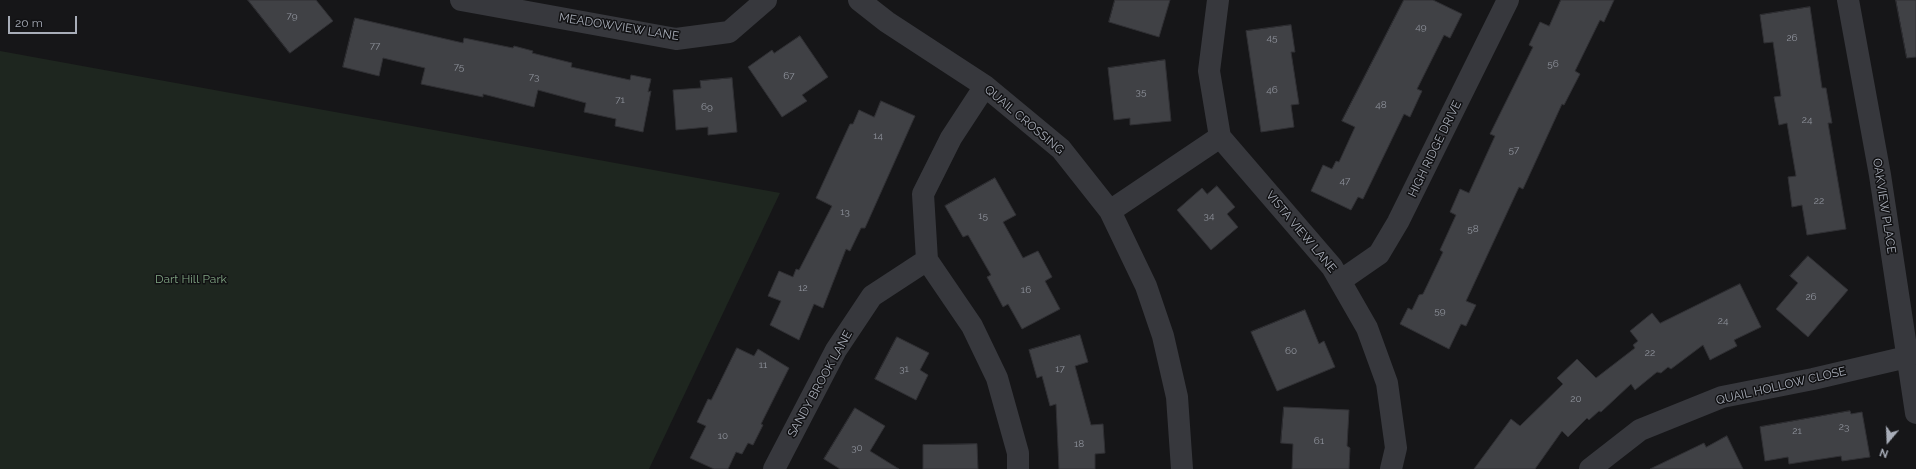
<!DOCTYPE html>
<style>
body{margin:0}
#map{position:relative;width:1916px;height:469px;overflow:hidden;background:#161618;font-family:Raleway,sans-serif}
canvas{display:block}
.north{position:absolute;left:1868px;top:421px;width:40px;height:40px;-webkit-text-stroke:3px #111113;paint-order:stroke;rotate:199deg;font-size:11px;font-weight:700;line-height:16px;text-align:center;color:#a8adb8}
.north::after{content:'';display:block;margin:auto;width:14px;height:18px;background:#a8adb8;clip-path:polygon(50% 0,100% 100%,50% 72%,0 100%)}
.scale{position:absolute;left:8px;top:16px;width:69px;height:18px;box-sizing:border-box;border:2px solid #a8adb8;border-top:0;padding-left:5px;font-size:12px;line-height:14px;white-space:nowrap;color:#a8adb8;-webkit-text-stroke:3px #111113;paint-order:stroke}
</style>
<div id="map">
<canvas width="1916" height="469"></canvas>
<div class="north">N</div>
<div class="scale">20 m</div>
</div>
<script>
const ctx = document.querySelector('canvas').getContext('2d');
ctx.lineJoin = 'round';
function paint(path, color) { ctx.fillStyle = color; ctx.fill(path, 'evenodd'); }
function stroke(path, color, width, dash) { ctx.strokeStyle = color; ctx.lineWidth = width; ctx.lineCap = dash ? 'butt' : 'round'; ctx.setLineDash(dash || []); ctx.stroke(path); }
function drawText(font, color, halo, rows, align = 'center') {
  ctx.font = font + ' Raleway,sans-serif'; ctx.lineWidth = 3; ctx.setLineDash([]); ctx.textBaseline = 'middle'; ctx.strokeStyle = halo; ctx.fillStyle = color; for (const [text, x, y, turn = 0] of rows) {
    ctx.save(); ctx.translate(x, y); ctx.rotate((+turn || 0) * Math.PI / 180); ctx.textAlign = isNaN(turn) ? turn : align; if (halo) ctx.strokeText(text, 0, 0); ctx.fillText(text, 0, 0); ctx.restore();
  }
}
paint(new Path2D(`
 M0 51 780 193 649 469H0Z`), '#1e261f');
const building = new Path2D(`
 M248 0H316L333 21 290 53Z
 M1115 0H1170L1159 37 1109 22Z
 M1404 0H1433L1462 14 1450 38 1444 35 1417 89 1422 91 1410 117 1404 114 1363 199 1358 197 1351 210 1311 191 1323 165 1332 169 1336 161 1339 162 1355 127 1342 121Z
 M1561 0H1614L1604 22 1600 20 1575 71 1580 74 1564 105 1562 104 1523 189 1519 187 1466 301 1476 305 1466 326 1461 324 1449 349 1400 324 1408 308 1412 310 1419 295 1423 294 1443 252 1440 250 1456 215 1450 212 1460 189 1469 193 1495 136 1490 134 1533 47 1529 45 1540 22 1549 26Z
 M1896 0H1916V57L1907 58Z
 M1810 7 1822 88H1826L1832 123H1828L1846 229 1807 235 1802 205 1792 207 1788 177 1796 176 1787 123 1779 125 1774 97 1781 96 1773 42 1764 43 1760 15Z
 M355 18 463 43 464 38 513 48 514 46 533 51 532 53 572 63 571 67 630 80 631 75 651 79 648 92 651 91 643 132 615 126 616 119 584 112 586 103 538 90 534 107 483 94V97L421 84 425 68 383 58 379 76 343 67Z
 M1291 25 1295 52H1291L1299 104 1291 105 1294 127 1261 132 1246 31Z
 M800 36 828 77 802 95 807 101 782 117 748 67 772 50 774 53Z
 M1165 60 1171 121 1130 125V118L1114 120 1108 68Z
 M732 78 737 132 708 135V127L676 130 673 90 701 88 700 81Z
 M881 101 915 116 865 228H861L850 251 846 249 823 308 814 304 799 340 770 325 781 301 768 296 779 271 793 277 796 269 799 270 832 206 816 198 850 124H853L859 110 874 117Z
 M995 178 1016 215 1003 222 1023 258 1038 251 1052 277 1045 281 1060 309 1022 329 1008 304 1003 307 987 277 991 275 968 235 963 237 945 206Z
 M1217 186 1235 207 1227 214 1238 227 1211 250 1177 210 1202 188 1207 194Z
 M1808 256 1848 290 1808 337 1776 309 1798 283 1790 276Z
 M1740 284 1761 327 1734 340 1737 346 1710 360 1703 345 1671 369 1668 367 1661 373 1657 372 1635 390 1631 384 1601 412 1599 411 1589 420 1587 418 1568 437 1562 431 1535 469H1474L1511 419 1520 426 1563 384 1557 378 1577 359 1596 378 1635 348 1633 345 1638 341 1630 331 1652 313 1660 323Z
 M1305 310 1319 344 1324 341 1335 367 1277 391 1251 332Z
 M1080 335 1088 362 1075 366 1091 425 1103 424 1105 453 1095 454V469H1059L1056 404 1050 406 1042 376 1037 378 1029 350Z
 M897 337 929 353 920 370 928 375 916 400 875 379Z
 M737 348 754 356 758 349 789 368 761 424 763 425 753 445 748 443 742 454 736 452 728 469H714L690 458 706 426 697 422 708 399 711 400Z
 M1284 407 1349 410 1347 446 1350 448 1349 469H1292L1293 444 1281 443Z
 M855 408 885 426 870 451 899 469H840L824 459Z
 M1850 411 1851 414 1862 412 1870 457 1842 461 1841 456 1789 464 1788 457 1765 461 1760 427Z
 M1727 436 1743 469H1650L1704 443 1706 447Z
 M977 444 978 469H923V445Z`);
paint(building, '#404145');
stroke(building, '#303034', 1);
stroke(new Path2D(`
 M461 0 676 39 729 32 766 0
 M859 0 887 22 985 86 1061 149 1110 211 1146 286 1163 336 1177 397 1182 469
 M1218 0 1209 71 1220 137 1332 267 1367 328 1387 383 1396 448 1391 469
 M1848 0 1880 175 1916 413
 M985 86 951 138 923 194 927 260 972 326 997 378 1018 453V469
 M1110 211 1220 137
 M1340 281 1379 254 1398 222 1508 0
 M774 469 836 350 872 296 927 260
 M1590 469 1640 430 1722 397 1813 379 1907 357 1916 352`), '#37383d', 22);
drawText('10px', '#8e929b', null, [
 ["79",292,16],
 ["49",1421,27],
 ["45",1272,38],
 ["26",1792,38],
 ["77",375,46],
 ["56",1553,64],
 ["75",459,67],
 ["67",789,76],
 ["73",534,77],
 ["46",1272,90],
 ["35",1141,92],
 ["71",620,100],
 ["48",1381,105],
 ["69",707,107],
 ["24",1807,120],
 ["14",878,136],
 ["57",1514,150],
 ["47",1345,181],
 ["22",1819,201],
 ["13",845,212],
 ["15",983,216],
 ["34",1209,216],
 ["58",1473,229],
 ["12",803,288],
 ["16",1026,290],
 ["26",1811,297],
 ["59",1440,311],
 ["24",1723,321],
 ["60",1291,351],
 ["22",1650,353],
 ["11",763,365],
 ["31",904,369],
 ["17",1060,369],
 ["20",1576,399],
 ["23",1844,427],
 ["21",1797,431],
 ["10",723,436],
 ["61",1319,441],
 ["18",1079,444],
 ["30",857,448]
]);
drawText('12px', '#a8adb8', '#111113', [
 ["MEADOWVIEW LANE",619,27,9],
 ["QUAIL CROSSING",1024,120,40],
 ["HIGH RIDGE DRIVE",1435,149,-64],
 ["OAKVIEW PLACE",1884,206,81],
 ["VISTA VIEW LANE",1301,232,50],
 ["SANDY BROOK LANE",820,384,-61],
 ["QUAIL HOLLOW CLOSE",1781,386,-13]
]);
drawText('12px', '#7fa381', '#111113', [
 ["Dart Hill Park",191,279]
]);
</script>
